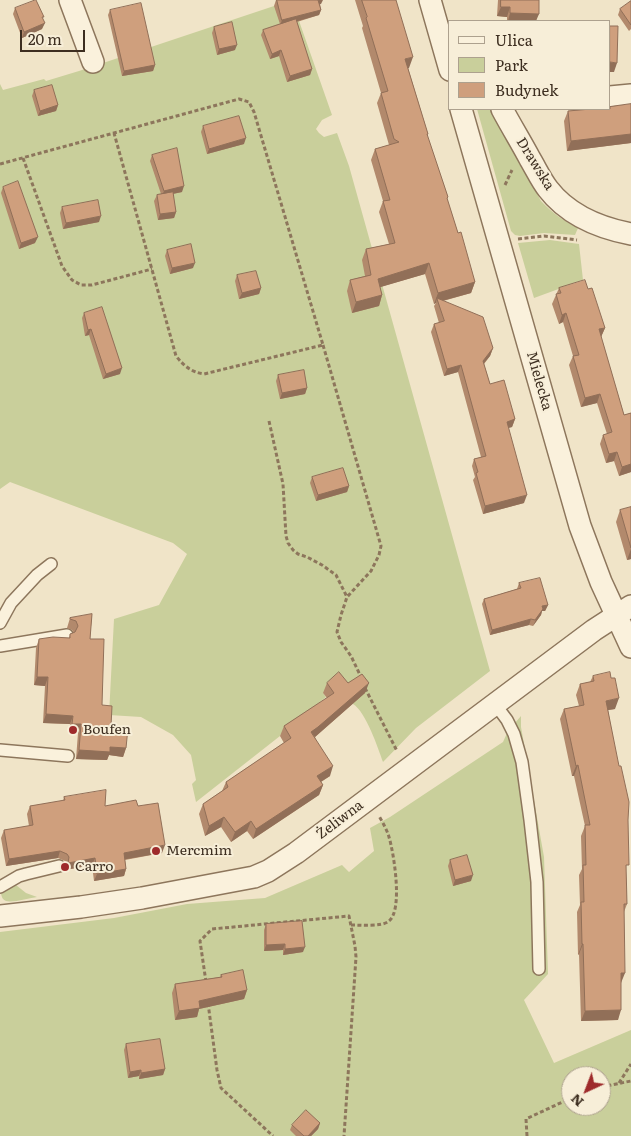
<!DOCTYPE html>
<meta charset="utf-8">
<style>
body{margin:0}
#map{position:relative;width:631px;height:1136px;overflow:hidden;background:#f0e4c8;font-family:Literata,serif}
canvas{display:block}
.legend{position:absolute;left:448px;top:20px;width:162px;height:90px;box-sizing:border-box;background:#f7eed8;border:1px solid #ada18e;margin:0;padding:6px 9px;list-style:none;font-size:15px;color:#3d2e20}
.legend li{display:flex;align-items:center;gap:10px;height:25px}
.legend b{width:25px;border:1px solid #ada18e}
.north{position:absolute;left:561px;top:1066px;width:50px;height:50px;box-sizing:border-box;background:#f7eed8;border:1px solid #ada18e;border-radius:50%;rotate:223deg;font-size:14px;font-weight:700;line-height:20px;text-align:center;color:#3d2e20}
.north::after{content:'';display:block;margin:auto;width:18px;height:22px;background:#9e2a2b;clip-path:polygon(50% 0,100% 100%,50% 72%,0 100%)}
.scale{position:absolute;left:20px;top:30px;width:65px;height:22px;box-sizing:border-box;border:2px solid #3d2e20;border-top:0;padding-left:6px;font-size:15px;line-height:18px;white-space:nowrap;color:#3d2e20;-webkit-text-stroke:4px #f7eed8;paint-order:stroke}
</style>
<div id="map">
<canvas width="631" height="1136"></canvas>
<ul class="legend">
<li><b style="height:6px;background:#faf1dc"></b>Ulica</li>
<li><b style="height:14px;background:#c9cf9b"></b>Park</li>
<li><b style="height:14px;background:#cf9f7d"></b>Budynek</li>
</ul>
<div class="north">N</div>
<div class="scale">20 m</div>
</div>
<script>
const ctx = document.querySelector('canvas').getContext('2d');
ctx.lineJoin = 'round';
function paint(path, color) { ctx.fillStyle = color; ctx.fill(path, 'evenodd'); }
function stroke(path, color, width, dash) { ctx.strokeStyle = color; ctx.lineWidth = width; ctx.lineCap = dash ? 'butt' : 'round'; ctx.setLineDash(dash || []); ctx.stroke(path); }
function drawText(font, color, halo, rows, align = 'center') {
  ctx.font = font + ' Literata,serif'; ctx.lineWidth = 4; ctx.setLineDash([]); ctx.textBaseline = 'middle'; ctx.strokeStyle = halo; ctx.fillStyle = color; for (const [text, x, y, turn = 0] of rows) {
    ctx.save(); ctx.translate(x, y); ctx.rotate((+turn || 0) * Math.PI / 180); ctx.textAlign = isNaN(turn) ? turn : align; if (halo) ctx.strokeText(text, 0, 0); ctx.fillText(text, 0, 0); ctx.restore();
  }
}
paint(new Path2D(`
 M286 2 298 18 332 115 322 120 316 129 319 133 324 137 337 133 349 166 490 671 416 728 383 762C378 748 366 712 353 704 345 699 332 696 323 693L326 697 281 734 280 736 196 802 192 784 196 780 191 755 173 735 141 717 109 715 114 619 159 605 187 554 173 543 10 482 0 489V84L3 90 44 79 46 81 79 71Z
 M477 109H491L541 201C552 213 564 221 578 228L575 235 544 233 520 236 515 235 511 231Z
 M550 240 579 244 583 280 534 298 518 243Z
 M521 716V727L544 857 548 974 524 1000 554 1063 631 1030V1136H0V932L114 918 187 904 265 898 342 865 349 872 374 851 370 828 390 817 503 742 508 731ZM571 1076H601V1106H571Z
 M16 885 26 893 37 897C30 898 12 903 6 901 2 899 2 897 1 894Z`), '#c9cf9b');
const lane = new Path2D(`
 M0 623 11 603 37 575 51 564
 M0 646 67 635
 M495 704 507 720 514 734 522 762 530 820 537 882 539 969
 M0 750 68 756
 M0 887 19 876 26 874 59 866`);
const street = new Path2D(`
 M70 0 93 62
 M430 0 450 70
 M610 97 631 95
 M461 109 580 526 601 582 631 647
 M502 109C511 126 521 142 530 159 536 169 541 180 548 189 568 215 600 228 631 234
 M0 916 81 907 142 898 254 877 268 871 296 853 594 630 631 606`);
stroke(lane, '#8d765c', 14);
stroke(street, '#8d765c', 24);
stroke(new Path2D(`
 M23 158 62 266 72 280 81 285H92L152 269
 M0 164 239 99 249 102 254 112 323 345 204 374C191 372 184 366 176 356L114 133
 M505 185 512 170
 M518 239 544 236 577 240
 M323 345 381 546 379 555 371 571 347 597 341 615 337 632 341 642 351 656 361 677
 M269 421 283 484 286 536 288 543 293 550 298 554 307 557 322 565 336 575 347 597
 M365 688 397 751
 M351 925C360 925 383 927 389 921 403 910 394 854 389 837 387 830 383 823 379 816
 M206 982 200 941 212 929 349 916 355 946 356 957 344 1136
 M208 1003 217 1070 221 1088 273 1136
 M619 1083 631 1064
 M601 1087 631 1081
 M527 1136 526 1119 571 1098`), '#8d765c', 3, [4, 2.5]);
stroke(lane, '#faf1dc', 11);
stroke(street, '#faf1dc', 21);
paint(new Path2D(`
 M276 0 321 4H320L321 10 319 15 297 22 312 69 310 75 287 82 279 56 270 59 261 35 263 30 280 24 274 6Z
 M355 0H396L409 68H408L428 134 427 136 448 197 447 199 458 233 475 282 471 293 443 301 493 348 490 356 484 364 490 384 515 419 512 427 508 428 524 503 483 514 473 480 475 477 472 466 474 459 481 457 458 372 444 376 431 332 434 324 439 323 434 306 436 303 434 304 425 274 380 287 382 295 379 306 352 313 347 291 350 280 365 276 362 260 366 249 389 244 379 212 383 201 371 160 375 149 389 145 377 103 381 93 362 28 363 26Z
 M498 0H539L536 21H507V17L497 16Z
 M631 1V29L629 31 618 15 620 9Z
 M15 8 43 20 42 29 22 38 13 14Z
 M110 10 155 65 153 71 122 76 108 15Z
 M214 27 235 50 217 55 212 33Z
 M34 90 58 105 56 111 38 116 32 96Z
 M631 104V143L567 151 564 121 568 111Z
 M203 126 244 144 207 154 201 132Z
 M152 155 182 192 173 194 176 212 174 218 158 220 154 201 157 195 161 194 150 161Z
 M3 187 35 243 19 249 1 193Z
 M62 207 99 222 63 229 60 213Z
 M167 250 193 268 170 274 165 256Z
 M237 275 261 288 259 294 239 299 235 281Z
 M559 288 588 289 605 328 601 337 624 415 631 413V472L619 476 614 461 606 463 600 444 603 435 607 434 597 403 581 407 569 365 573 356 563 322 559 324 552 304Z
 M84 313 120 374 103 379 89 335 85 336 82 318Z
 M278 375 307 388 305 394 280 399 276 381Z
 M312 477 349 486 347 492 316 501 310 483Z
 M631 507V559L627 560 616 522 620 510Z
 M519 583 548 605 545 611H542L541 615 533 626 529 625 490 635 482 604 484 599 517 589Z
 M92 614 90 639 102 705 111 726 126 748 123 757 109 755 107 760 76 759 78 733 69 732 70 724 43 723 45 686 34 685 36 648 39 639 69 638 70 634 74 633 72 630 67 628 70 618Z
 M593 676 615 709 608 710 628 820 626 871 627 904 624 912 621 983 618 1020 581 1021 579 954 578 955 577 912 580 905 579 875 582 869 581 836 585 826 574 776H572L560 719 564 709 579 706 576 695 580 684 590 682Z
 M327 683H348L365 693 315 737 330 776 321 782 323 785 319 795 253 839 247 831 231 842 221 827 205 836 199 814 203 804 222 791 226 782 284 743 280 736 284 726 327 698 323 693Z
 M64 797 105 806H138L162 853 125 860 126 869 124 876 94 881 92 865 65 870 66 865 65 861 58 858 6 866 1 838 4 830 29 826 27 814 30 806 63 801Z
 M450 860 471 881 453 886 448 866Z
 M266 924 303 952 283 955V950L264 951V930Z
 M221 975 247 990 244 999 199 1009 197 1017 175 1020 172 993 175 984 220 977Z
 M126 1044 165 1069 163 1075 139 1079V1076L128 1078 124 1050Z
 M320 1123 318 1129 311 1136H296L290 1130 292 1125Z`), '#b2896c');
paint(new Path2D(`
 M318 0H323L321 4 316 5Z
 M501 7H510L507 17 497 16Z
 M321 10 319 15 280 26 282 20Z
 M510 13 539 14 536 21H508Z
 M45 23 42 29 22 38 24 32Z
 M237 45 235 50 217 55 219 49Z
 M281 50 279 56 270 59 272 54Z
 M413 57 409 68 401 70 405 59Z
 M610 62 617 63 614 72H610Z
 M155 65 153 71 122 76 124 71Z
 M312 69 310 75 287 82 290 76Z
 M58 105 56 111 38 116 40 111Z
 M631 134V143L567 151 571 141Z
 M246 138 244 144 207 154 209 149Z
 M184 186 182 192 162 196 164 191Z
 M176 212 174 218 158 220 160 214Z
 M101 216 99 222 63 229 66 223Z
 M38 237 35 243 19 249 21 243Z
 M195 263 193 268 170 274 172 268Z
 M429 263 425 274 374 289 378 279Z
 M475 282 471 293 438 302 437 298 436 303 434 304 438 293Z
 M261 288 259 294 239 299 242 293Z
 M382 295 379 306 352 313 356 302Z
 M566 313 563 322 559 324 562 315Z
 M605 328 601 337 599 329Z
 M91 329 89 335 85 336 88 330Z
 M493 348 490 356 480 368 483 361Z
 M461 365 458 372 444 376 447 369Z
 M122 368 120 374 103 379 106 374Z
 M307 388 305 394 280 399 282 393Z
 M600 394 597 403 581 407 585 398Z
 M515 419 512 427 504 429 507 422Z
 M617 452 614 461 606 463 609 454Z
 M631 464V472L619 476 622 467Z
 M349 486 347 492 316 501 318 495Z
 M527 495 524 503 483 514 485 506Z
 M631 549V559L627 560Z
 M548 605 545 611H542L541 615 533 626 542 606Z
 M531 619 529 625 490 635 492 630Z
 M37 677H48L45 686 34 685Z
 M369 683 365 693 315 737 311 732Z
 M619 698 615 709 602 711 606 701Z
 M46 714 73 716 70 724 43 723Z
 M72 724H81L78 733 69 732Z
 M110 747 126 748 123 757 109 755 107 760 76 759 79 750Z
 M578 765 574 776H572L576 766Z
 M333 766 330 776 314 786 317 776Z
 M323 785 319 795 253 839 256 829Z
 M224 817 221 827 205 836 209 826Z
 M251 821 247 831 231 842 235 832Z
 M165 845 162 853 121 860 124 853Z
 M60 851 58 858 6 866 9 859Z
 M95 858 92 865 65 870 68 863Z
 M126 869 124 876 94 881 97 874Z
 M473 875 471 881 453 886 455 880Z
 M285 944 283 950 264 951 266 945Z
 M582 944H583L579 954 578 955Z
 M305 947 303 952 283 955 285 949Z
 M621 973H625L621 983H617Z
 M247 990 244 999 199 1009 197 1017 175 1020 179 1011 199 1001Z
 M621 1010 618 1020 581 1021 585 1011Z
 M165 1069 163 1075 139 1079 141 1073Z
 M141 1070 139 1076 128 1078 130 1072Z
 M320 1123 318 1129 311 1136H308Z`), '#916f58');
const building = new Path2D(`
 M36 0 44 17H42L45 23 24 32 15 8Z
 M277 0H318L321 10 282 20Z
 M362 0H396L413 57 405 59 428 134H427L448 197 447 198 458 233 461 232 475 282 438 293 429 263 378 279 382 295 356 302 350 280 371 275 366 249 395 243 383 201 390 200 375 149 399 142 394 139 381 93 388 91 366 18 367 17Z
 M501 0H539V14L510 13V7H501Z
 M631 1V25L620 9Z
 M141 3 155 65 124 71 110 10Z
 M296 19 312 69 290 76 281 50 272 54 263 30Z
 M232 22 237 45 219 49 214 27Z
 M610 26H618L617 63 610 62Z
 M52 85 58 105 40 111 34 90Z
 M631 104V134L571 141 568 111 591 109H610V107Z
 M239 116 246 138 209 149 203 126Z
 M177 148 184 186 164 191 152 155Z
 M18 181 38 237 21 243 3 187Z
 M173 192 176 212 160 214 157 195Z
 M98 200 101 216 66 223 62 207Z
 M191 244 195 263 172 268 167 250Z
 M256 271 261 288 242 293 237 275Z
 M585 280 588 289 592 288 605 328 599 329 624 415 631 413V464L622 467 617 452 609 454 603 435 612 432 600 394 585 398 573 356 579 355 566 313 562 315 556 294 561 293 559 288Z
 M437 298 483 317 493 348 483 361 490 384 504 380 515 419 507 422 527 495 485 506 476 473 478 472 474 459 486 456 461 365 447 369 434 324 444 321Z
 M102 307 122 368 106 374 91 329 88 330 84 313Z
 M304 370 307 388 282 393 278 375Z
 M343 468 349 486 318 495 312 477Z
 M631 507V548L620 510Z
 M540 578 548 605 542 606 543 609 535 620 531 619 492 630 484 599 521 588 519 583Z
 M92 614 90 639H104L102 705 112 706 111 726 128 728 126 748 110 747V752L79 750 81 724H72L73 716 46 714 48 677H37L39 639 53 637 70 638V634L75 632 78 626 76 621 70 619V618Z
 M339 672 348 683 362 674 369 683 318 727 311 732 333 766 317 776 323 785 256 829 251 821 235 832 224 817 209 826 203 804 228 787 226 782 291 738 284 726 334 693 327 683Z
 M610 672 611 678H615L619 698 606 701 619 766H621L629 802 628 820 629 865H626L627 904H624L625 973H621V1010L585 1011 583 944H582L581 902H584L583 865H586L585 825H590L578 765 576 766 564 709 584 705 580 684 594 681 593 676Z
 M106 790 105 806 136 800 138 806 158 803 165 845 124 853 126 869 97 874 95 858 68 863 69 857 67 854 60 851 9 859 4 830 33 825 30 806 65 800 64 797Z
 M467 855 473 875 455 880 450 860Z
 M302 921 305 947 285 949V944L266 945V924Z
 M243 970 247 990 199 1001 200 1008 179 1011 175 984 222 977 221 975Z
 M160 1039 165 1069 141 1073V1070L130 1072 126 1044Z
 M306 1110 320 1123 308 1136H304L292 1125Z`);
paint(building, '#cf9f7d');
stroke(building, '#916f58', 1);
for (const [x, y, r, color] of [
 [73,730,5,"#9e2a2b"],
 [156,851,5,"#9e2a2b"],
 [65,867,5,"#9e2a2b"]
]) { const dot = new Path2D(); dot.arc(x, y, r, 0, 2 * Math.PI); ctx.fillStyle = color; ctx.fill(dot); stroke(dot, '#f7eed8', 2); }
drawText('14px', '#3d2e20', '#f7eed8', [
 ["Drawska",535,164,58],
 ["Mielecka",539,381,74],
 ["Żeliwna",340,820,-37]
]);
drawText('14px', '#3d2e20', '#f7eed8', [
 ["Boufen",83,730],
 ["Mercmim",166,851],
 ["Carro",75,867]
], 'left');
</script>
